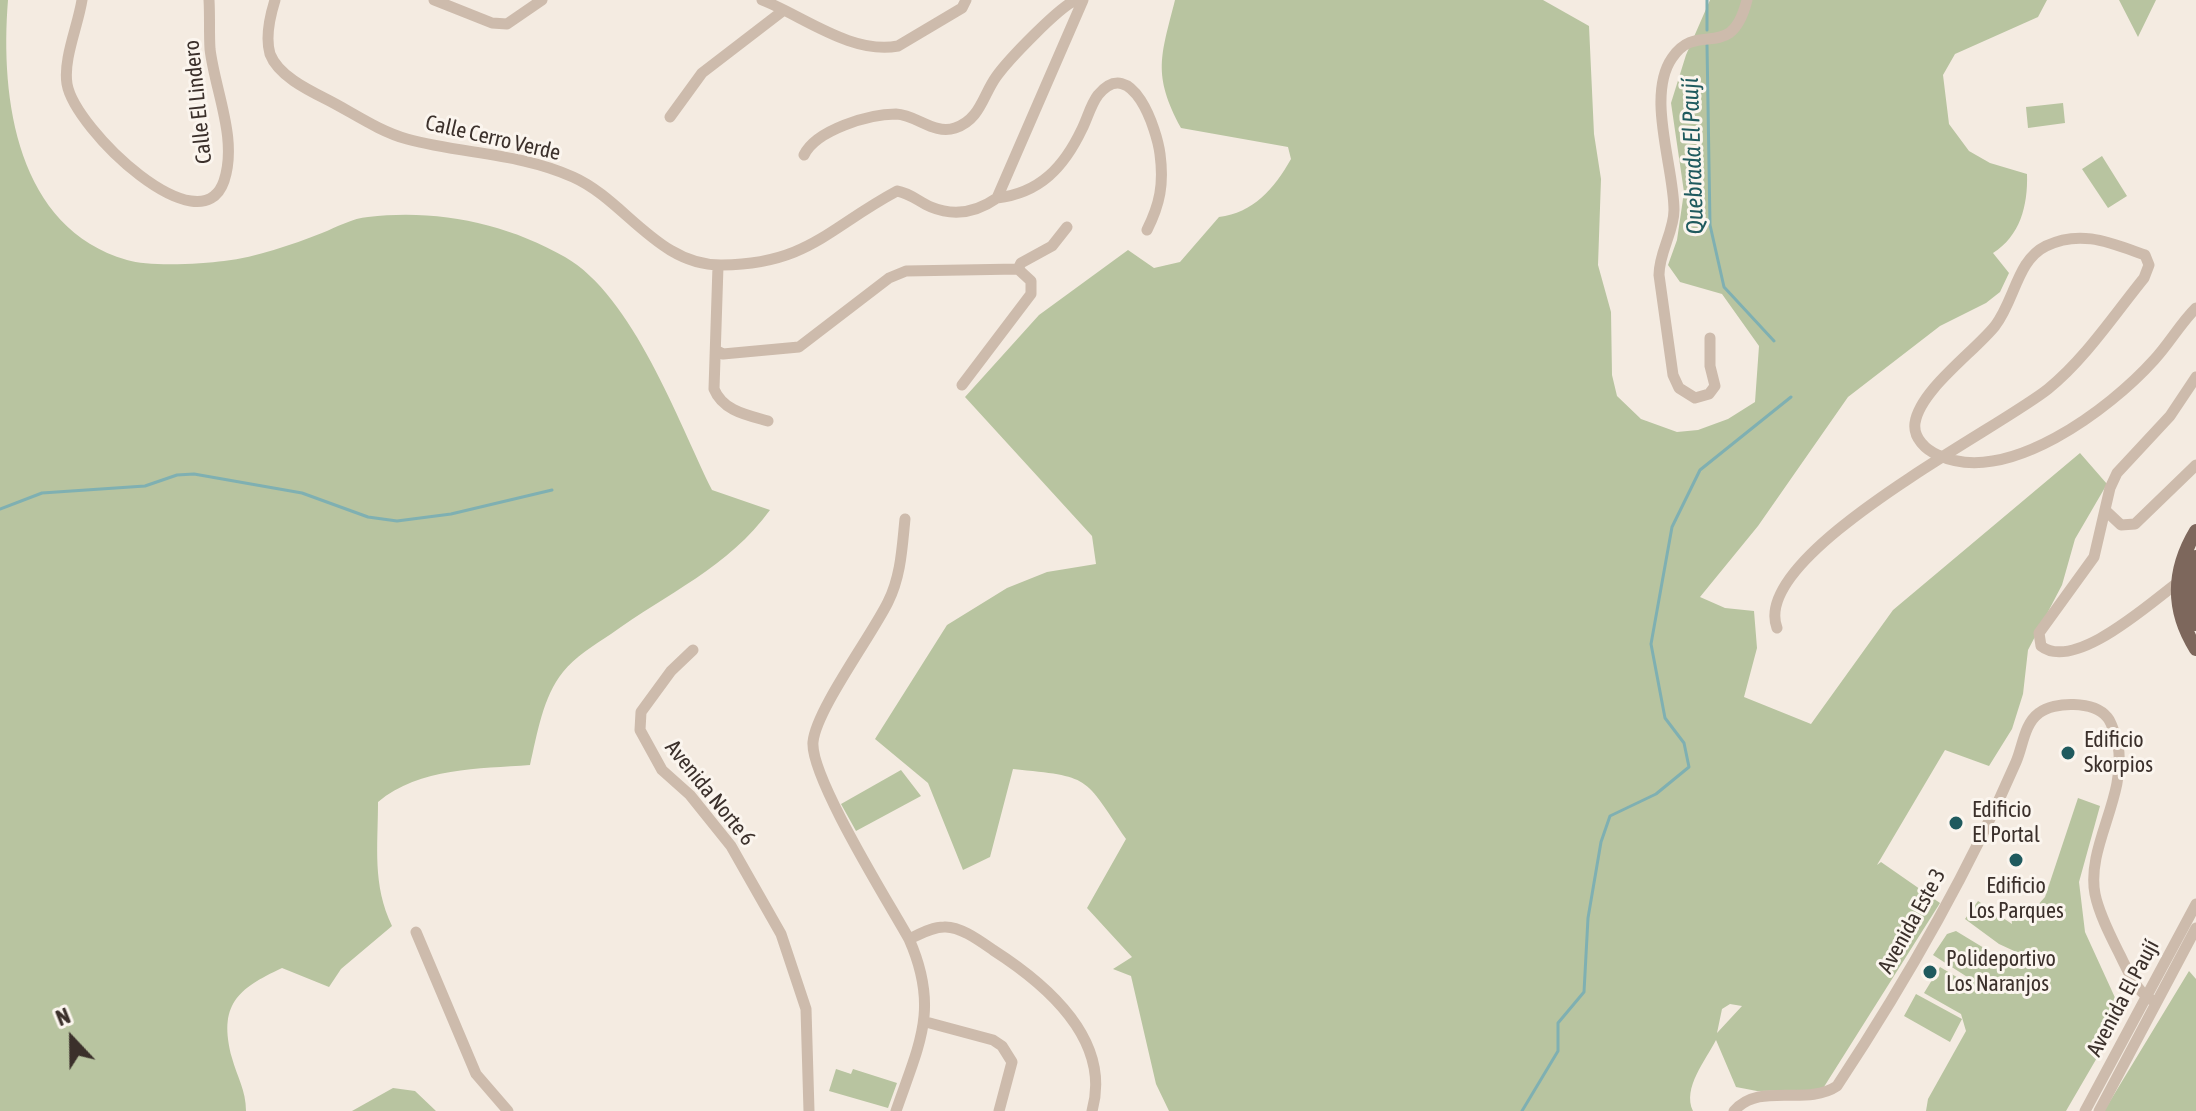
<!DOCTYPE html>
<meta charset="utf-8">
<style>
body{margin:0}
#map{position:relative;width:2196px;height:1111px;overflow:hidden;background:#f4ebe1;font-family:"Asap Condensed",sans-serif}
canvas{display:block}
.north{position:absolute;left:32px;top:999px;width:80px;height:80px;-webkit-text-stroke:6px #fbf5ee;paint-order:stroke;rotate:338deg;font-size:22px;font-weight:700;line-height:32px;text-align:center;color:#3b302b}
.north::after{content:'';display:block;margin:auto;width:28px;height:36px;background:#3b302b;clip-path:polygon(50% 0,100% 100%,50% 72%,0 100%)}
</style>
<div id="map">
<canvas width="2196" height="1111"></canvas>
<div class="north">N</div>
</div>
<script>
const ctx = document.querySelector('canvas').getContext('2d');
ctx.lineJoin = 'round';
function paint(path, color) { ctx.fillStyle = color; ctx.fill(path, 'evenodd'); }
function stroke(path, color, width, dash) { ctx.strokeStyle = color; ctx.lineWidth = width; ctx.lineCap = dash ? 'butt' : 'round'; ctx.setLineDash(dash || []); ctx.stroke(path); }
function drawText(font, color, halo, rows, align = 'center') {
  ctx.font = font + ' "Asap Condensed",sans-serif'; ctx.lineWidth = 6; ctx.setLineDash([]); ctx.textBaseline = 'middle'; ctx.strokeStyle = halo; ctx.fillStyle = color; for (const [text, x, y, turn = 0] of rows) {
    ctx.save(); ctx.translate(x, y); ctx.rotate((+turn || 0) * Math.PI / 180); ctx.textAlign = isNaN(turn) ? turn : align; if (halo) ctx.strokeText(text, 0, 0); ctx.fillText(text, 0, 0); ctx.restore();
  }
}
paint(new Path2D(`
 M0 0H8C0 100 17 228 127 260 149 267 201 264 224 261 257 257 291 245 322 233 337 227 353 218 368 217 437 209 505 223 565 257 633 296 678 421 712 490L770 510C729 567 666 594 611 634 594 645 575 657 563 672 543 696 537 735 530 765 479 769 420 767 378 802 378 846 372 885 392 926L341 969 329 987 282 968C237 989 218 1005 232 1058 237 1077 246 1090 246 1111H0Z
 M1175 0H1543L1589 26 1594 134 1601 179 1598 265 1611 312 1612 375 1617 396 1641 419 1677 432 1698 430 1728 419 1755 402 1759 346 1722 294 1680 282 1668 265 1677 240 1684 192 1671 103 1686 55 1710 0H2047L2038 17 1955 54 1943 75 1949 124 1969 151 1990 163 2027 174C2028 206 2020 236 1993 253L2009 273 2000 292 1986 303 1940 326 1848 397 1758 526 1700 597 1725 608 1754 611 1757 648 1744 697 1811 724 1893 610 2080 453 2107 484 2075 539 2062 585 2028 650 2023 694 2012 729 1989 766 1945 750 1877 865 1881 862 1940 903 1822 1090 1757 1091 1736 1087 1716 1040C1706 1060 1682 1088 1693 1111H1169L1156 1084 1131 976 1113 969 1132 957 1087 908 1126 839C1083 775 1091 777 1013 769L990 857 963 870 928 783 875 739 947 625 1007 588 1047 572 1096 564 1092 536 965 397 1039 315 1128 250 1154 268 1180 262 1219 217C1253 213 1274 189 1291 159L1288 147 1181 128C1152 74 1161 56 1175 0ZM1730 1004 1742 1006 1717 1033 1722 1009Z
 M2119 0H2156L2138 37Z
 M2063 103 2065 123 2028 128 2026 107Z
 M2102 156 2127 196 2108 208 2082 169Z
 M901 770 921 796 856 831 841 804Z
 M2078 798 2100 806 2079 882 2085 932 2117 1002V1017L2112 1032 2066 1111H1926L1928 1099 1966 1031 1961 1014 1924 993 1940 967 1975 988 1972 980 1933 955 1947 934 1956 931 2012 965 2018 956H2025L1999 944 1965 919 1978 901 2012 924 2010 904 2036 907 2045 897Z
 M2189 971 2196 979V1111H2104Z
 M1916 994 1962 1019 1950 1042 1904 1016Z
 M836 1069 851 1074 853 1069 897 1083 888 1108 829 1091Z
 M393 1088 415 1091 436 1111H352Z`), '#b8c4a0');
stroke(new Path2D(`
 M1707 30V0
 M1707 45 1710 225 1724 287 1774 341
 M0 509 42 493 145 486 177 475 194 474 302 493 368 517 397 521 451 514 552 490
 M1522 1111 1558 1051V1023L1584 992 1588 918 1601 842 1610 816 1656 794 1689 767 1684 743 1665 718 1651 644 1672 527 1700 470 1791 397`), '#7fb0b2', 3);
stroke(new Path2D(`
 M82 0C78 26 63 59 67 84 75 130 201 249 224 181 238 139 215 91 210 49 209 33 210 16 209 0
 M275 0C270 16 265 37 270 54 278 75 306 89 326 99 352 112 378 131 407 139 462 154 520 153 573 177 625 200 658 266 722 265 808 264 828 228 897 191 910 193 919 202 931 207 955 217 977 212 997 198L1083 0
 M434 0 492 23 507 24 542 0
 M762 0C803 16 852 55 898 46L962 8 966 0
 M670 117 702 73 784 10
 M804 155C816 130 869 114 896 114 917 115 934 135 955 128 980 120 983 95 996 77 1008 60 1059 7 1076 0
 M997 198C1040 193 1064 167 1082 129 1087 119 1091 104 1098 95 1132 54 1157 130 1160 154 1164 184 1160 204 1147 230
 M718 266 714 389C723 411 747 415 768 421
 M1018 269 1021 263 1052 246 1067 227
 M1710 338V366L1715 386 1709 394 1695 398 1679 388 1673 375 1659 275C1659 252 1674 232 1674 210 1674 167 1646 96 1672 58 1698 19 1731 64 1747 0
 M717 351 723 354 799 347 889 278 906 271 1018 269 1031 281V294L962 385
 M2105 510 2121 525 2135 524 2196 465
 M905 519C902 548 901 576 888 602 872 635 816 710 813 742 810 777 889 903 909 939
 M2176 584C2149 604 2074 672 2041 646L2039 633 2094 557 2110 488 2117 473 2170 416 2196 377
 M1777 628C1749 554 1997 430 2048 389 2085 359 2114 315 2144 278L2149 265 2145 255C2111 243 2081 229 2046 246 2017 260 2015 300 1995 326 1974 352 1920 390 1915 423 1913 438 1926 450 1938 455 2007 487 2110 409 2154 360 2169 344 2180 324 2196 308
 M693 650 671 671 641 712 640 730 662 770 690 795 731 846 781 934 806 1009 809 1111
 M416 932 476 1074 508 1111
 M926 1022 993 1040 1002 1046 1012 1062 999 1111
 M896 1111C919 1044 940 1009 909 939 920 934 932 927 944 927 960 926 980 941 993 950 1046 984 1112 1040 1092 1111
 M1734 1111C1760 1081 1806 1107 1837 1086 1905 983 1967 875 2016 762 2023 746 2024 724 2039 713 2054 701 2094 701 2107 717 2112 722 2116 738 2118 745 2127 797 2086 846 2095 894 2099 914 2111 937 2120 955 2129 973 2137 994 2156 1002
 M2085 1111 2196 904
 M2099 1111 2196 928`), '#cdbbac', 11);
stroke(new Path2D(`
 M2196 531C2172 571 2171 609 2196 649
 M2196 557 2189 593 2196 624`), '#7d675c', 14);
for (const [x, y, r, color] of [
 [2068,753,8,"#1f5a5e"],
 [1956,823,8,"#1f5a5e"],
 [2016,860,8,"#1f5a5e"],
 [1930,972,8,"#1f5a5e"]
]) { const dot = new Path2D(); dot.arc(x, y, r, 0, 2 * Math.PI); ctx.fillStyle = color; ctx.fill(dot); stroke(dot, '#fbf5ee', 3); }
drawText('22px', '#3b302b', '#fbf5ee', [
 ["Calle El Lindero",198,102,-96],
 ["Calle Cerro Verde",493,138,13],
 ["Avenida Norte 6",710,793,51],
 ["Avenida Este 3",1912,921,-61],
 ["Avenida El Paují",2123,998,-62]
]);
drawText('22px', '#3b302b', '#fbf5ee', [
 ["Edificio",2084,740],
 ["Skorpios",2084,765],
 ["Edificio",1972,810],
 ["El Portal",1972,835],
 ["Edificio",2016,886,"center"],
 ["Los Parques",2016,911,"center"],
 ["Polideportivo",1946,959],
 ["Los Naranjos",1946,984]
], 'left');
drawText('italic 24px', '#1f5a5e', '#fbf5ee', [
 ["Quebrada El Paují",1693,156,-92]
]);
</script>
